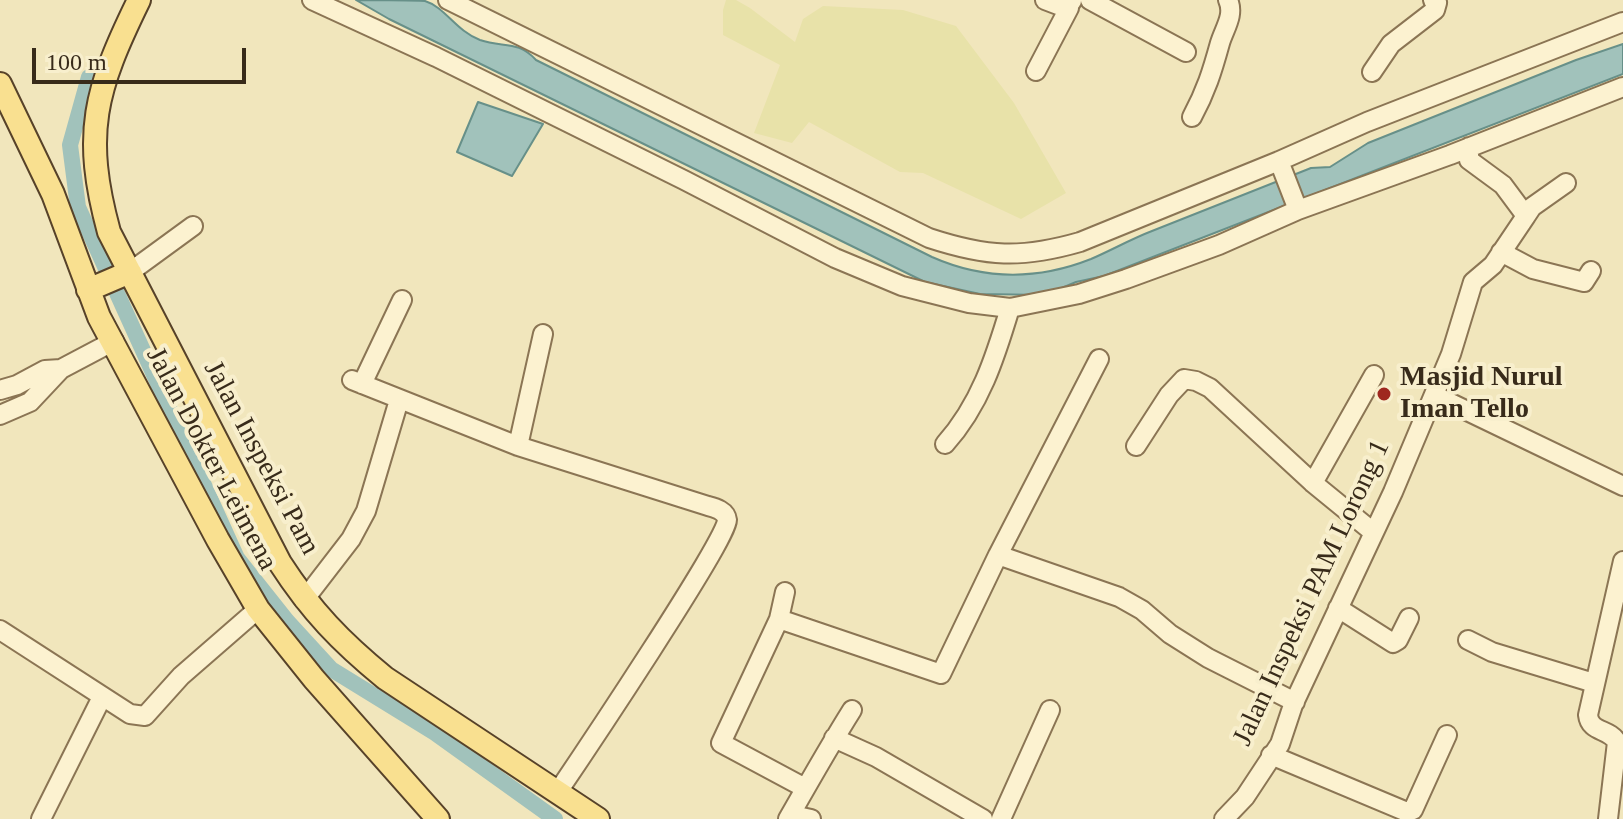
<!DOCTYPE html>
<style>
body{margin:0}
#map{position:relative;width:1623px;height:819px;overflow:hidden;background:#f1e6bc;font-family:Georgia,serif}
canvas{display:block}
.scale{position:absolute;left:32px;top:48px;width:214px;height:36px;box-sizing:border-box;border:4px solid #382b1a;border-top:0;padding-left:10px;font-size:24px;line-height:28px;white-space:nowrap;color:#382b1a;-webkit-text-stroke:6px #f8efcd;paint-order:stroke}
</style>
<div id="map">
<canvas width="1623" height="819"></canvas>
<div class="scale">100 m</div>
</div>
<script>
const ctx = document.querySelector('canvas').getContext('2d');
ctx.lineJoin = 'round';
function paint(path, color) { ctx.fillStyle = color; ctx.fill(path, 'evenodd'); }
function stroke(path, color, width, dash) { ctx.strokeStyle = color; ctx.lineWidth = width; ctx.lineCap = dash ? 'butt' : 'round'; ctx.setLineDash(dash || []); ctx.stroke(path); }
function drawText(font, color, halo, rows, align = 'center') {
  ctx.font = font + ' Georgia,serif'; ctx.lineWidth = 8; ctx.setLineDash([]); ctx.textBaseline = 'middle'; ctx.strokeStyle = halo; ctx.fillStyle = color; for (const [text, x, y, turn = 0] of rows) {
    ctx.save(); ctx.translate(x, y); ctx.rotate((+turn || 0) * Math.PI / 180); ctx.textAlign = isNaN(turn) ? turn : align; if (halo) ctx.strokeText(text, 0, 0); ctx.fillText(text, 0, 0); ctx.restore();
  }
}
paint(new Path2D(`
 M726 0H736L750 8 795 42 803 19 823 6 903 10 956 26 1014 103 1066 193 1021 219 923 173 900 172 809 122 792 143 754 133 780 65 723 35V10Z`), '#e8e2a9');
const water = new Path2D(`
 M356 0C375 0 407 0 425 1 445 7 456 31 480 40 503 48 518 40 536 60L932 257C984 280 1038 280 1091 259 1112 250 1131 239 1152 231 1205 210 1258 189 1311 168L1330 167 1368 143 1576 60 1623 44V74L1104 276 1076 282 1045 295 980 294 925 282 389 19Z
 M478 102 543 124 512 176 457 152Z`);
paint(water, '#a1c2bb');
stroke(water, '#679089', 2);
stroke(new Path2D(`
 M89 77 70 145 78 207 237 558 287 621 331 669 435 733 555 819`), '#a1c2bb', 16);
const minor = new Path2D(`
 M312 0 436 57 684 180 835 258 902 286 969 303 1010 308 1079 294 1126 279 1219 245 1298 210 1450 155 1623 87
 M448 0 929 238C987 257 1021 259 1080 242L1279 161 1367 122 1623 22
 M1045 0 1066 8 1072 1
 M1090 0 1186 52
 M1036 71 1069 8
 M1372 72 1391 44 1435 10 1437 3 1433 0
 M1192 117C1206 91 1212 72 1220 43 1224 29 1235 15 1228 0
 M1279 161 1298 210
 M1526 216 1532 207 1566 183
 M1501 252 1533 269 1584 282 1591 271
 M130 272 193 226
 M352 380 518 446 708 506C716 508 726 511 727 520 729 537 578 762 557 793
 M362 384 402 300
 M0 390 17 385 45 370 61 369 114 341
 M1434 395 1623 486
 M0 415 30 402 61 369
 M945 444C980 405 995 358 1010 308
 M518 446 543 334
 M1136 446 1169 395 1184 379 1196 381 1210 388 1313 483 1373 532
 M1313 483 1374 375
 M998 555 1119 597 1142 610 1170 634 1208 658 1295 702
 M785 592 779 619 721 743 805 788
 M304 600 351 539 366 511 399 400
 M1338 608 1393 643 1398 640 1409 618
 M779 619 941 674 998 555 1099 359
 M0 630 130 714 145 716 181 676 258 609
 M1468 640 1492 652 1594 683
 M834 738 876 757 983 819
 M1271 755 1407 812 1413 810 1447 735
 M41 819 102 697
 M788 819C809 782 830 745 852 710
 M788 819 797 816 811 819
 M1001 819 1050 710
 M1224 819 1245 797 1280 744 1293 705 1393 492 1451 354 1473 282 1493 265 1526 216 1503 185 1469 160V147
 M1608 819 1617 742C1609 728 1590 733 1588 715L1623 561`);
const major = new Path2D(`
 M139 0C95 90 82 133 109 232L280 563C311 611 341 642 385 678L598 819
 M0 84 53 194 99 317 218 540 258 609 314 679 438 819
 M88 290 130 272`);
stroke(minor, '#8b7554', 22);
stroke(major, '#574229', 26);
stroke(minor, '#fcf2d0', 18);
stroke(major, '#f9e090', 22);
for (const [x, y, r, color] of [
 [1384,394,8,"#9f281f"]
]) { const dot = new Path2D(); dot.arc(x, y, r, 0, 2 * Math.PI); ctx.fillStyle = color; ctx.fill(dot); stroke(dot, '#f8efcd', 3); }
drawText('bold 28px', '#382b1a', '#f8efcd', [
 ["Masjid Nurul",1400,378],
 ["Iman Tello",1400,410]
], 'left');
drawText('28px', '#382b1a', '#f8efcd', [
 ["Jalan Inspeksi Pam",261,458,62],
 ["Jalan Dokter Leimena",211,459,62],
 ["Jalan Inspeksi PAM Lorong 1",1312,593,-65]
]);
</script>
